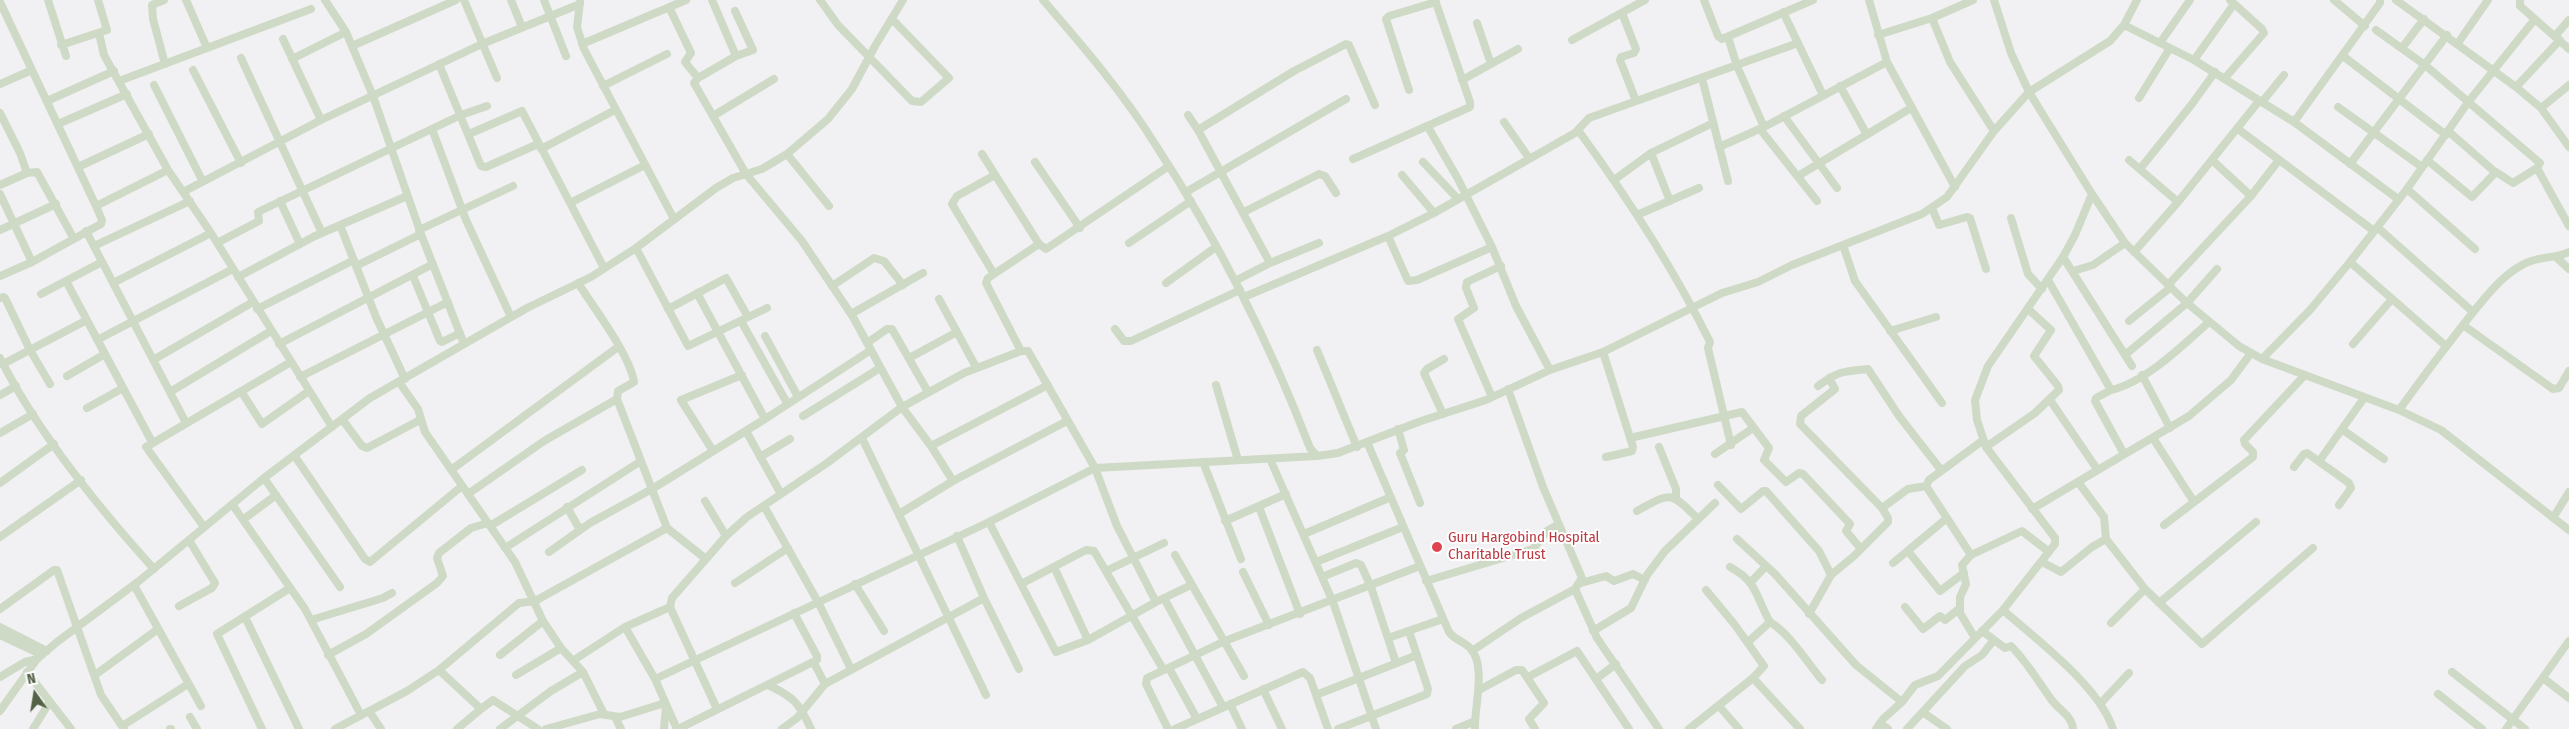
<!DOCTYPE html>
<style>
body{margin:0}
#map{position:relative;width:2569px;height:729px;overflow:hidden;background:#f1f1f3;font-family:"Fira Sans Condensed",sans-serif}
canvas{display:block}
.north{position:absolute;left:10px;top:669px;width:50px;height:50px;-webkit-text-stroke:4px #fff;paint-order:stroke;rotate:347deg;font-size:14px;font-weight:700;line-height:20px;text-align:center;color:#536146}
.north::after{content:'';display:block;margin:auto;width:18px;height:22px;background:#536146;clip-path:polygon(50% 0,100% 100%,50% 72%,0 100%)}
</style>
<div id="map">
<canvas width="2569" height="729"></canvas>
<div class="north">N</div>
</div>
<script>
const ctx = document.querySelector('canvas').getContext('2d');
ctx.lineJoin = 'round';
function stroke(path, color, width, dash) { ctx.strokeStyle = color; ctx.lineWidth = width; ctx.lineCap = dash ? 'butt' : 'round'; ctx.setLineDash(dash || []); ctx.stroke(path); }
function drawText(font, color, halo, rows, align = 'center') {
  ctx.font = font + ' "Fira Sans Condensed",sans-serif'; ctx.lineWidth = 4; ctx.setLineDash([]); ctx.textBaseline = 'middle'; ctx.strokeStyle = halo; ctx.fillStyle = color; for (const [text, x, y, turn = 0] of rows) {
    ctx.save(); ctx.translate(x, y); ctx.rotate((+turn || 0) * Math.PI / 180); ctx.textAlign = isNaN(turn) ? turn : align; if (halo) ctx.strokeText(text, 0, 0); ctx.fillText(text, 0, 0); ctx.restore();
  }
}
stroke(new Path2D(`
 M48 0 66 56
 M164 0 152 5 153 19 165 64
 M186 0 207 48
 M325 0 346 32 373 96 421 234 464 344
 M464 0 497 78
 M511 0 522 27
 M544 0 566 56
 M712 0 736 56
 M820 0 838 25 912 101 921 102 949 78 892 19
 M1043 0C1082 45 1124 94 1155 144 1217 239 1269 341 1310 448L1317 456 1338 453 1421 421 1486 400 1550 370 1603 352 1722 293 1758 282 1792 265 1922 214 1947 197 1994 131 2029 92 2110 41 2124 25 2137 0
 M1704 0 1718 36 1722 39 1813 0
 M1869 0 1887 62 1955 187
 M1994 0 2011 53 2029 92 2092 194 2125 243 2187 303 2239 346 2262 359 2399 410 2441 430 2569 530
 M2334 0 2365 26
 M2396 0 2516 87 2541 108 2569 147
 M2520 0V6L2569 49
 M0 2 96 206 168 170
 M580 2 577 27 584 49 674 219
 M669 7 691 53 685 62 698 78 694 83 746 174 802 241 853 317 902 407 931 446 953 481 1067 421
 M1783 12 1823 95
 M1622 13 1636 49 1634 53 1621 57 1620 60 1636 101
 M1932 18 1950 62 1994 131
 M1477 23 1491 64
 M2124 25 2194 60 2294 122 2398 199
 M2376 30 2425 65 2540 163 2537 168 2513 183 2496 172 2472 197 2427 160
 M99 33 104 55 168 170 211 233 332 427
 M1878 35 1932 18 1973 0
 M2555 36 2569 20
 M1728 37 1737 66 1764 127
 M283 39 321 120
 M1572 40 1645 0
 M2160 43 2190 0
 M2458 43 2488 0
 M582 44 686 0
 M61 45 107 30 98 0
 M352 46 456 0
 M2402 48 2424 19
 M2343 56 2446 135
 M241 58 322 233
 M292 59 346 32
 M2194 60 2234 4
 M439 64 481 166 486 167 538 144
 M193 70 241 163
 M698 78 736 56 753 50 735 11
 M1702 78 1728 181
 M2225 78 2264 33 2262 29 2230 0
 M1462 80 1518 49
 M119 81 311 9
 M0 84 32 70
 M154 85 202 180
 M603 86 667 54
 M1840 86 1866 133
 M2516 87 2560 40
 M1409 90 1386 19 1389 16 1436 2
 M2139 98 2170 48
 M47 101 114 71
 M2262 102 2284 75
 M2338 107 2422 167
 M2541 108 2569 85
 M0 113 20 153 27 173
 M1188 115 1198 130 1270 263
 M713 116 774 79
 M1784 116 1837 188
 M1504 122 1529 158
 M2294 122 2380 3V0
 M58 124 127 94
 M1428 127 1458 179 1492 247 1516 306 1550 370
 M432 129 466 220 511 317
 M1760 129 1817 201
 M2238 129 2374 231
 M1198 130 1294 71 1346 44 1349 45 1375 105
 M1578 130C1627 197 1673 267 1710 342L1708 348 1731 445
 M2448 131 2495 172
 M469 134 522 111 604 268
 M1719 147 1764 127 1887 62
 M541 149 615 110
 M1651 153 1670 201
 M787 154 829 206
 M982 154 1039 244 988 278 986 283 1021 351
 M1353 159 1470 107V102L1435 0
 M2129 160 2178 202
 M2212 160 2251 196
 M1035 162 1080 228
 M1423 162 1458 199
 M2350 164 2447 35
 M78 167 149 134
 M2537 168 2569 226
 M2140 169 2192 104 2215 72
 M1402 175 1434 213
 M1798 176 1911 108
 M1614 180 1651 153 1713 123
 M0 185 27 173 37 172 74 239
 M2407 189 2475 249
 M183 192 321 120 482 44 580 4
 M1186 192 1346 99
 M0 194 32 262
 M280 201 300 244
 M570 203 645 165
 M1932 208 1939 225 1967 217 1970 218 1986 269
 M1244 212 1319 174 1325 176 1336 193
 M1637 215 1699 188
 M2011 218 2028 274 2042 289
 M340 225 376 317 405 379
 M2377 227 2473 312
 M0 230 56 204
 M419 230 513 186
 M86 231 186 423
 M1388 236 1408 281 1417 280 1492 247
 M217 243 259 221 258 212 461 115 487 106
 M1129 243 1191 201
 M1039 244 1046 249 1169 166
 M1843 245 1855 281 1942 403
 M94 246 190 201
 M636 248 688 346 767 308
 M2134 252 2178 202 2259 101
 M2063 257 2132 366
 M2557 258 2569 269
 M2350 262 2446 346
 M356 266 421 234
 M2073 271 2093 265 2125 243
 M994 274 952 204 957 196 995 175
 M0 276 32 262 101 224 102 220 96 206
 M413 276 440 341 442 342 460 333
 M238 277 315 236 407 196
 M2048 280 2111 390C2146 382 2183 345 2209 322
 M66 281 152 442
 M1235 281 1270 263 1319 243
 M113 283 211 233
 M578 283C594 308 630 355 634 382L618 391 617 399
 M1166 283 1216 247
 M2168 285 2251 196 2279 160
 M832 286 874 258 884 261 903 285
 M697 293 765 419
 M41 294 102 262
 M1244 297 1388 236 1434 213 1575 133 1589 118 1798 43
 M0 298 4 297 6 300 30 350 50 384
 M939 299 976 367
 M257 309 354 260
 M668 309 726 278 748 317
 M851 314 923 273
 M741 321 787 403
 M2129 321 2171 287
 M2463 325 2553 389 2559 388 2569 371
 M1115 329 1124 341H1131L1240 290
 M1890 331 1936 317
 M765 336 798 397
 M97 340 233 269
 M867 343 887 329H892L928 392
 M279 344 433 264
 M2353 344 2392 299
 M1317 350 1357 447
 M1603 352 1633 447 1632 451 1606 457
 M2125 355 2187 303 2217 269
 M911 357 957 332
 M0 358C38 433 98 507 154 569
 M2262 359 2310 310 2350 262 2407 189 2469 101 2535 19
 M153 360 253 302
 M3 364 87 320
 M2142 375 2170 428
 M67 376 105 354
 M300 377 448 302
 M1829 378 1835 389 1801 416 1800 424 1882 508 1908 489 1926 486
 M399 382 418 409 425 432 515 562 543 621 561 648 583 672 604 714
 M1216 385 1238 460
 M1818 386C1840 370 1843 372 1868 369L1899 416 1941 470
 M1508 389 1543 487 1582 578 1575 589
 M2111 390 2096 398 2095 401 2124 454
 M241 391 262 424 309 391
 M170 392 271 331
 M0 395 16 386
 M1492 397 1458 319 1474 308 1466 288 1467 282 1501 266
 M2050 400 2097 469
 M87 408 123 388
 M2399 410C2420 381 2441 353 2463 325 2480 304 2498 278 2522 265 2536 256 2554 259 2569 252
 M1443 414 1424 373 1427 369 1444 359
 M803 416 880 368
 M342 419 362 446 367 448 420 420
 M1398 429 1404 450 1400 453 1420 503
 M2343 430 2384 459
 M746 431 781 494
 M0 433 33 414
 M862 438 986 695
 M1630 438 1742 412 1769 448 1764 460 1786 482 1799 473 1803 474 1850 524 1846 531 1861 549
 M2153 438 2194 502
 M1982 441 1929 480 1926 486 1928 489 1971 555 2022 531 2049 552
 M1367 442 1449 632C1455 640 1463 641 1470 648 1487 665 1474 707 1475 729
 M931 446 1048 385
 M1659 447 1676 489V498
 M1986 447 2035 413 2059 390 2058 386 2034 356 2051 330 2028 309
 M713 451 681 400 742 375
 M1715 454 1753 428
 M294 455 365 559 370 562 462 486
 M760 457 790 439
 M1270 459 1333 602 1376 729
 M2320 460 2364 398
 M1203 462 1241 559
 M2294 467 2304 454 2307 453 2349 483 2351 488 2339 505
 M451 470 618 347
 M264 478 340 587
 M2078 482 2104 517 2106 539
 M0 483 54 444
 M1718 485 1741 509 1763 491H1766L1819 551 1831 575
 M468 494 544 441 617 399 667 528
 M705 501 726 536
 M232 504 305 609 361 715
 M764 506 818 602 851 669
 M567 507 580 530
 M1259 507 1300 614
 M2032 509 2189 416 2231 380 2251 353
 M1637 511C1671 492 1670 491 1698 519
 M899 514 953 481
 M2553 518 2569 492
 M244 519 276 495
 M1225 521 1286 494
 M989 522 1056 652 1088 640 1156 602 1191 585
 M2164 525 2253 457V452L2245 444 2244 440 2304 376
 M490 526 582 470
 M204 527 146 447 291 362
 M1304 534 1391 497
 M957 536 984 598 1019 669
 M0 537 81 480
 M1737 539 1775 574 1856 665 1902 702
 M505 548 641 461
 M1908 551 1940 591 1964 573
 M549 552 590 523 652 489 765 419 871 350
 M1175 555 1244 676
 M1971 555 1962 565 1966 584 1960 597V613L1975 638
 M1316 562 1403 527
 M2042 562 2061 572 2092 547 2106 539 2145 589 2202 644 2313 548
 M1893 563 1947 518
 M1054 567 1088 640
 M1730 567C1758 582 1755 596 1770 622L1748 642
 M1106 571 1164 543
 M1243 572 1269 625
 M1322 577 1356 563 1361 565 1371 587 1396 663
 M1426 581 1533 549 1547 531 1559 524
 M1751 582 1766 566
 M735 583 788 548
 M1581 583 1606 576 1614 581 1633 574 1645 580
 M855 584 884 631
 M1021 584 1086 550 1094 551 1163 669
 M134 585 201 706
 M1164 598 1223 707
 M2159 603 2256 522
 M179 606 212 588 215 583 189 540
 M1905 607 1923 629 1940 616 1945 620 1959 609
 M0 609 54 570H57L101 695 124 729
 M2003 610C2037 640 2099 686 2113 729
 M1809 614 1831 575 1854 556 1888 522V518L1882 508
 M245 617 299 729
 M311 620 383 598 392 593
 M1770 622C1791 635 1806 661 1822 680
 M2111 623 2145 589
 M0 627 47 651
 M625 627 655 679 677 729
 M1593 631 1631 608 1647 575 1665 551 1715 503
 M1982 631 2005 648 2011 646C2027 662 2038 681 2051 699 2058 710 2072 715 2073 729
 M0 635 42 655
 M1388 638 1443 619
 M1472 651 1521 618 1575 589 1597 638 1659 729
 M328 655 366 634 437 583 443 576 437 558 439 553 471 528 488 523
 M500 655 543 621
 M574 660 625 627 670 607
 M814 663 825 684
 M1169 668 1197 719
 M439 670 519 603 535 601 667 528 706 559
 M27 672 71 729
 M2452 672 2525 729
 M95 675 158 629
 M516 675 561 648
 M0 677 25 662 37 659
 M1528 677 1577 651 1629 729
 M1753 678 1800 729
 M2543 678 2569 698
 M655 679 989 522 1095 468 1117 526 1156 602
 M1596 679 1616 664
 M768 685C794 697 799 703 811 729
 M1263 689 1282 729
 M1479 690 1516 670H1522L1544 703 1529 719 1535 729
 M2438 694 2482 729
 M1316 695 1417 655
 M1230 704 1242 729
 M2100 704 2129 673
 M1719 706 1739 729
 M717 709 670 607 672 598 726 536 747 517 827 463 902 407 964 373 1021 351H1028L1095 468 1317 456
 M0 711 37 659 57 642 139 581 264 478 370 398 527 308 591 277 636 248 716 188 733 178 762 169 787 154 828 119 852 89 875 46 903 0
 M369 711 381 729
 M1924 713 1947 729
 M190 717 197 729
 M615 717 621 729
 M1880 723 1888 729
 M122 726 188 684
 M33 729 49 703
 M170 729H171
 M262 729 217 634 290 588
 M335 729 407 691 439 670 481 709 493 700 538 729
 M457 729 481 709
 M500 729 551 691 583 672
 M546 729 600 714 620 717 665 703
 M664 729 666 706
 M678 729 817 660V656L794 613
 M782 729 797 718 825 684 984 598
 M1168 729 1146 684 1147 678 1225 641 1420 566
 M1175 729 1303 672 1310 678 1328 729
 M1338 729 1427 694 1428 689 1409 631
 M1456 729 1475 721
 M1689 729 1753 678 1764 666 1735 625 1706 590
 M1876 729 1883 719 1902 702 1915 685 1938 676 2003 610 2055 544V538L1986 447 1977 420 1975 400 1988 366 2063 257 2075 235 2092 194
 M1907 729 1965 666 1982 655 1993 641
 M2506 729 2569 641`), '#cfdac6', 8);
for (const [x, y, r, color] of [
 [1437,547,6,"#e0444e"]
]) { const dot = new Path2D(); dot.arc(x, y, r, 0, 2 * Math.PI); ctx.fillStyle = color; ctx.fill(dot); stroke(dot, '#fff', 2); }
drawText('15px', '#be3a42', '#fff', [
 ["Guru Hargobind Hospital",1448,538],
 ["Charitable Trust",1448,555]
], 'left');
</script>
